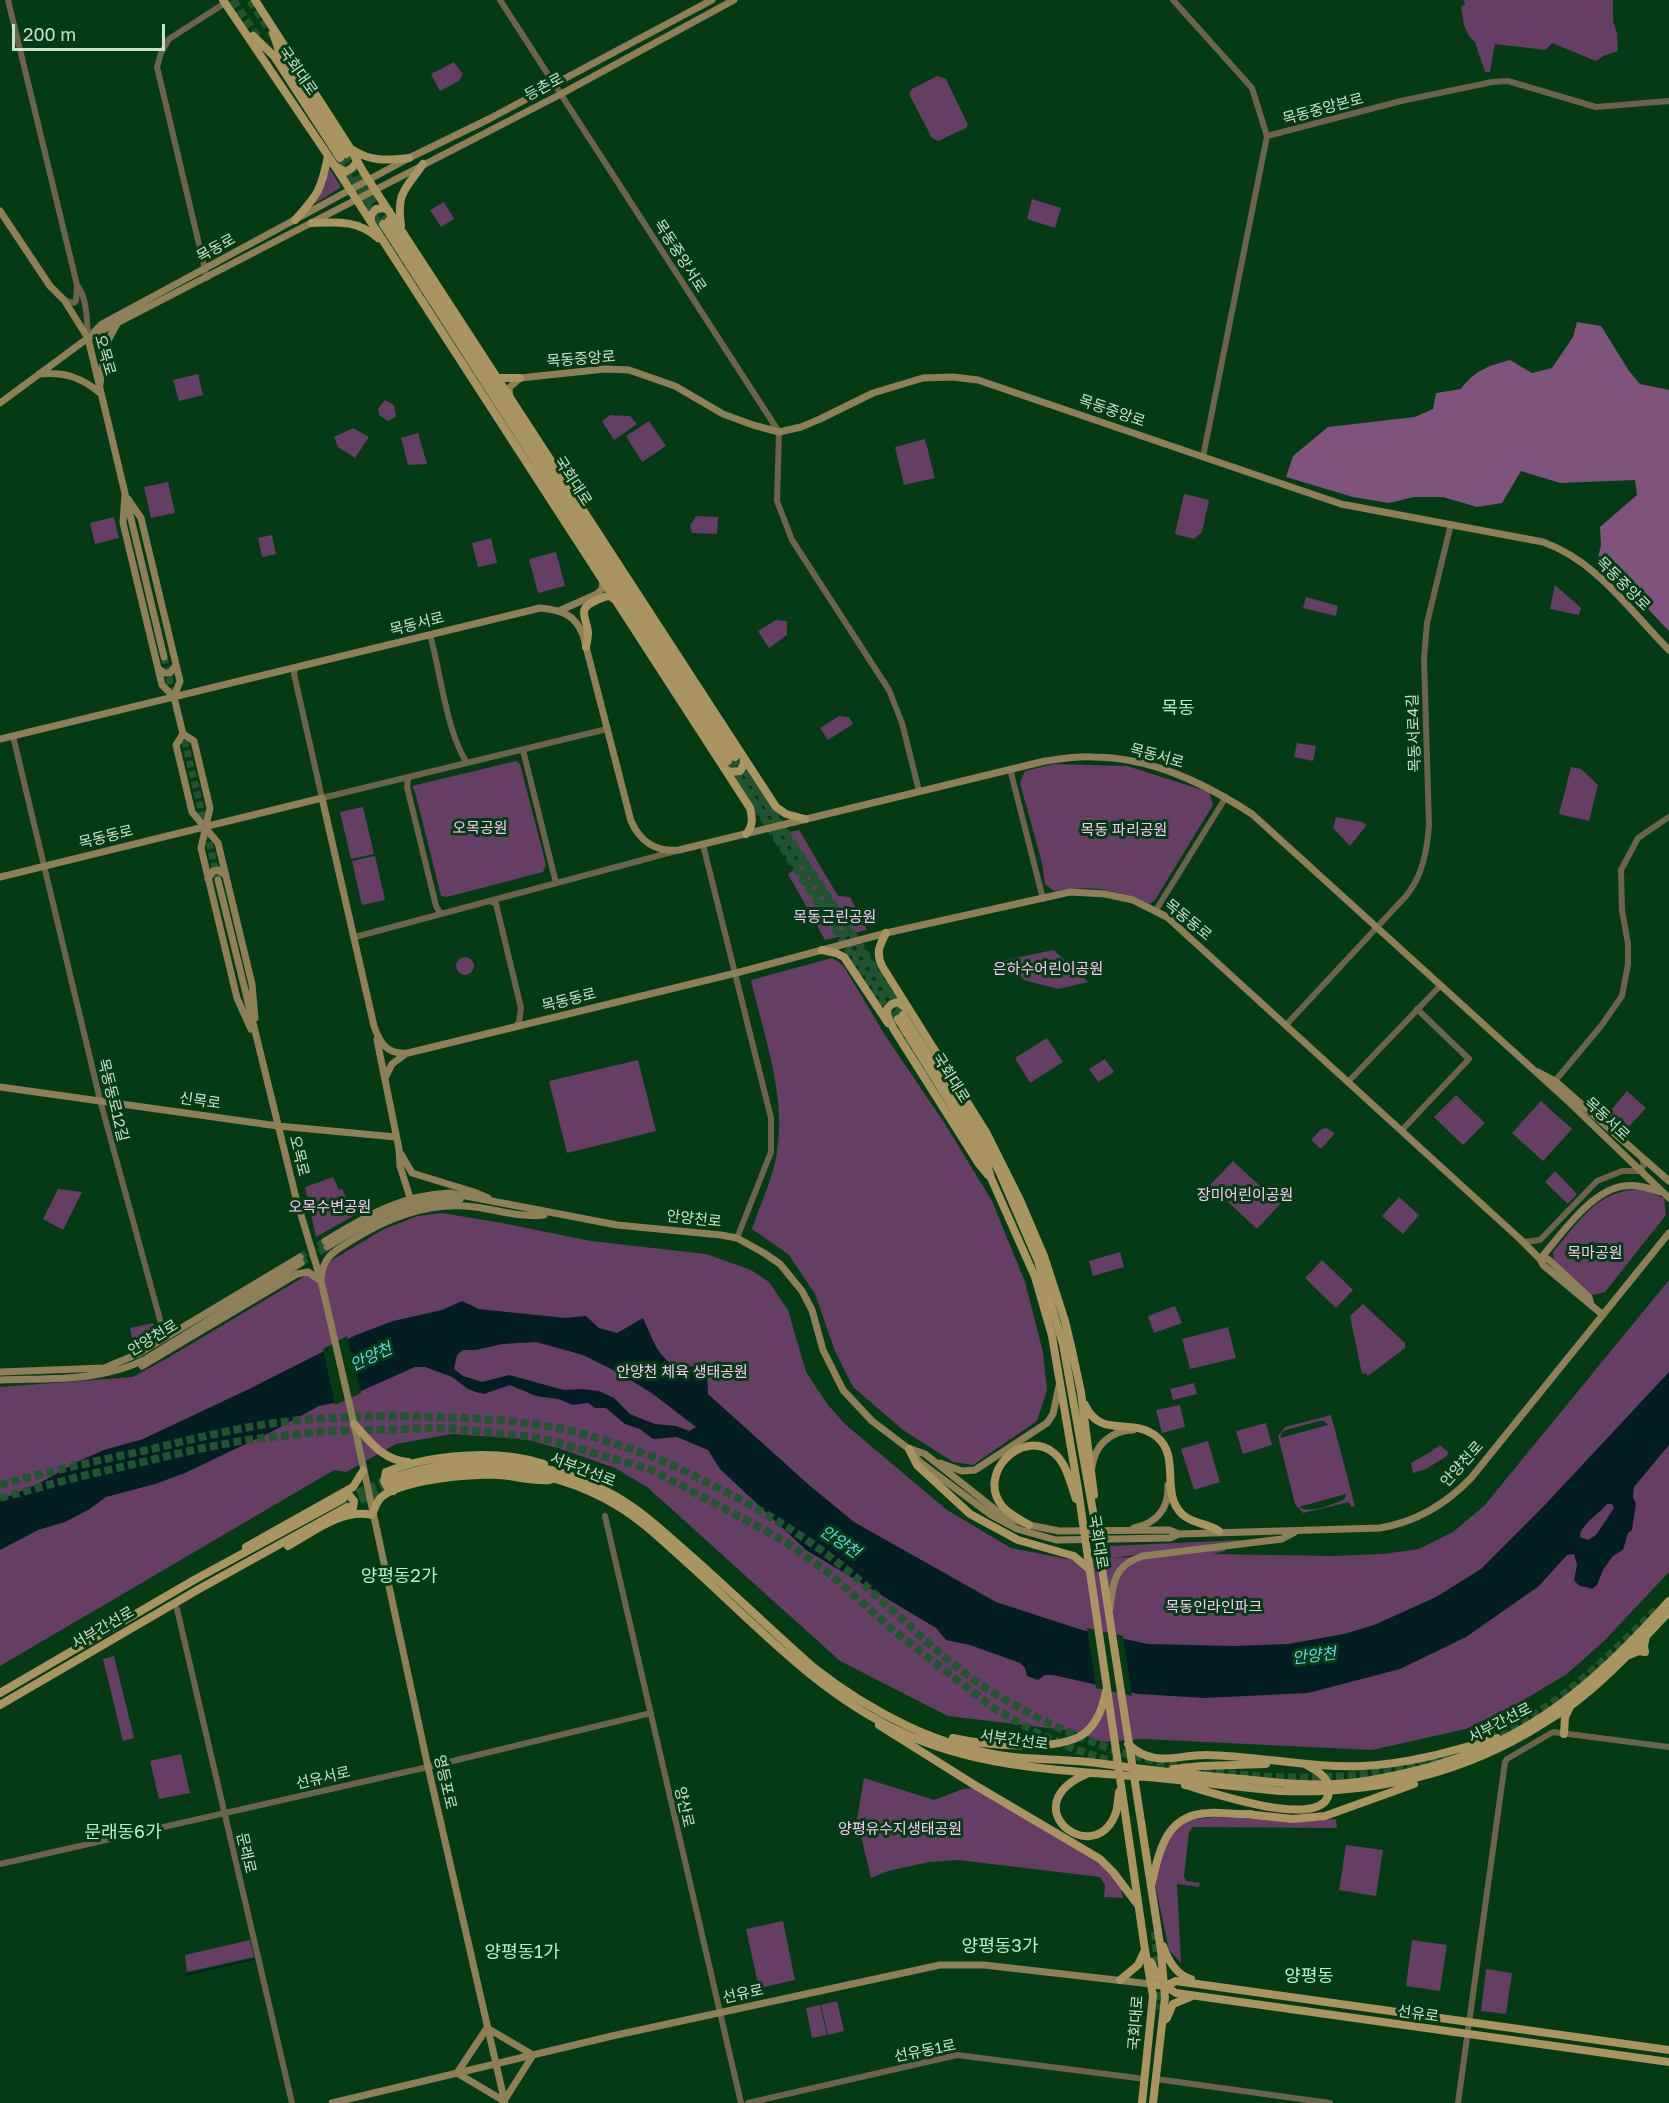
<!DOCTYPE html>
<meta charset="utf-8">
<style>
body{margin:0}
#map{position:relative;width:1669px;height:2103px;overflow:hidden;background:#043b15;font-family:"Golos Text",sans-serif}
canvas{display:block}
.scale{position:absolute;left:12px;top:24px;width:153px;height:27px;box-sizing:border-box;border:3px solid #c8e2ca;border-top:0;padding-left:8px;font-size:18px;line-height:21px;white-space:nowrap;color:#c8e2ca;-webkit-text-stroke:4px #043b15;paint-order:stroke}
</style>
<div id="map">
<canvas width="1669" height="2103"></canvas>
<div class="scale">200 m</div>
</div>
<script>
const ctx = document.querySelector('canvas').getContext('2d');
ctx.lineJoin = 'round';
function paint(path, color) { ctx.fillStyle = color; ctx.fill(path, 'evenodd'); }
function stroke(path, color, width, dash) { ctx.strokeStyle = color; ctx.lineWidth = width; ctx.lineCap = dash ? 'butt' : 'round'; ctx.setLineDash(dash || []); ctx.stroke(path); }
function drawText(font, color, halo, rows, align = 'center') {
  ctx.font = font + ' "Golos Text","Noto Sans KR",sans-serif'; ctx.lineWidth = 6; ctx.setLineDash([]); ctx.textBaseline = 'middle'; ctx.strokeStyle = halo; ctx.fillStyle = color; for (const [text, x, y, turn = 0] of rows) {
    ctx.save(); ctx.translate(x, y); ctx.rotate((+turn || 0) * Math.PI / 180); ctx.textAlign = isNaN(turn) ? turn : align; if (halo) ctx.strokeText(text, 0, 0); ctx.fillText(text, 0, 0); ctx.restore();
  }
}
paint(new Path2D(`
 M1464 0H1613V21L1617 33 1618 51 1603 56 1596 61 1552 43 1546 50 1495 44 1490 72H1485L1475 42 1469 36 1464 25 1461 7 1465 4Z
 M454 62 463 74 459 81 440 91 431 74Z
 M937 76 946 79 968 125 966 128 938 141 932 138 909 94 912 89Z
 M330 169 341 187 316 203 315 202Z
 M1032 199 1061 208 1055 228 1027 219Z
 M444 202 454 219 441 227 430 210Z
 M198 374 203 395 179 401 173 380Z
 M385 400 394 405 396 417 388 421 379 415 378 409Z
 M610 415 630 416 637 424 614 440 602 421Z
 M649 421 666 446 642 462 626 436Z
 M353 428 369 437 355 458 338 447 334 437Z
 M418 433 427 464 408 465 401 438Z
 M925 439 935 478 904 485 895 447Z
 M168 482 175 513 151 518 144 487Z
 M1184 494 1209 500 1202 532 1194 539 1175 534Z
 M696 516 718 517 717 534 692 533 690 526Z
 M114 517 119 538 95 544 90 523Z
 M272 535 276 554 262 557 258 538Z
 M491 538 497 563 478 567 472 543Z
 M556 552 565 586 538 593 529 559Z
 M1555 585 1581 608 1579 615 1550 609Z
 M1306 597 1338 606 1336 616 1303 608Z
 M776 620 787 621V635L769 648 758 631Z
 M839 716 849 717 853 724 828 740 820 728Z
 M1297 743 1316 746 1313 761 1294 757Z
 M516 761 520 764 546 865 543 872 447 897 441 896 415 792 412 786Z
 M1054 764 1127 766 1209 792 1213 805 1155 900 1150 904C1112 889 1094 885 1054 891L1045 884 1042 863 1020 783 1025 771Z
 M1571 767 1581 769 1598 785 1589 821 1559 814Z
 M363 807 374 854 351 859 340 812Z
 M1336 817 1363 822 1366 826 1350 846 1333 828Z
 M799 830 838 896 850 897 867 930 825 940 788 874 798 868 803 856 798 848 787 841 785 833Z
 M375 856 385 900 362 905 352 861Z
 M1054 950 1088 982 1058 989 1024 980 1005 960Z
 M456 966a9 9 0 1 1 18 0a9 9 0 1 1-18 0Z
 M832 958 843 965 885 1035 945 1124 992 1201 1025 1282 1043 1352 1047 1390 1037 1421 973 1465 953 1462 903 1430 853 1387 835 1351 815 1294 789 1255 752 1229C760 1206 771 1182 776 1158 788 1099 764 1037 751 980Z
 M1047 1038 1063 1062 1030 1083 1015 1058Z
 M1105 1059 1114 1072 1098 1082 1089 1069Z
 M638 1060 656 1131 567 1153 549 1081Z
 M1627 1091 1646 1108 1623 1133 1605 1117Z
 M1456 1095 1485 1123 1463 1145 1434 1117Z
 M1541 1101 1572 1129 1543 1161 1512 1133Z
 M1326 1128 1335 1133 1321 1149 1311 1140 1320 1130Z
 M1233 1161 1280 1204 1257 1229 1210 1185Z
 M1555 1171 1577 1194 1568 1204 1545 1182Z
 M333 1177 339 1190 342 1189 355 1215 316 1237 305 1187Z
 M58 1189 82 1192 63 1230 43 1219Z
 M1640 1189 1664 1198 1666 1215 1605 1292 1594 1295 1587 1293 1554 1263 1553 1252C1580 1221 1595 1191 1640 1189Z
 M1399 1197 1419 1215 1403 1234 1382 1216Z
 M442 1213 502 1223 591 1241 706 1254 751 1270 769 1282 788 1310 806 1372 828 1405 846 1425 947 1510 1011 1548 1067 1559 1111 1558 1110 1546 1242 1540 1113 1558 1179 1555 1225 1549V1551L1212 1554 1332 1556 1383 1554 1419 1549 1453 1532 1484 1506 1669 1280V1572L1604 1641 1567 1674 1522 1701 1466 1729 1372 1750 1143 1739 1102 1742 1073 1731 948 1716 840 1661 647 1487 615 1468 558 1448 524 1439 452 1434 396 1444 346 1472 334 1470 0 1666V1387L133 1377 166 1359 384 1229 418 1216Z
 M1120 1252 1124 1267 1093 1276 1089 1261Z
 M1322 1260 1353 1290 1336 1308 1305 1278Z
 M1363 1304 1405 1343V1348L1368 1376 1365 1373 1362 1374 1350 1316Z
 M1175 1306 1182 1323 1154 1333 1148 1316Z
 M153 1323 156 1333 154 1339 134 1349 130 1328Z
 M1228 1327 1236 1358 1190 1369 1182 1339Z
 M1194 1383 1197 1394 1173 1400 1170 1389Z
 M1180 1405 1185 1427 1162 1433 1156 1410Z
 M1331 1415 1355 1506 1351 1507 1349 1502 1303 1513 1295 1504 1278 1436 1285 1427ZM1319 1421H1324L1328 1425 1280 1438 1282 1432 1286 1430ZM1346 1494 1345 1498 1341 1501C1329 1505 1310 1514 1299 1507Z
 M1266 1423 1272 1445 1243 1454 1236 1431Z
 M1208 1441 1220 1482 1194 1490 1181 1449Z
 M1440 1445 1448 1452 1447 1456 1426 1469 1413 1473 1411 1463 1429 1453Z
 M114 1656 134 1738 123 1741 103 1659Z
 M181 1754 190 1793 159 1799 150 1761Z
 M864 1778 934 1800 963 1789 975 1788 1097 1859 1121 1887 1123 1898 1104 1897 1105 1885 1100 1877 958 1860 929 1862 888 1871 871 1878 857 1819Z
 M1215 1817 1312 1821 1336 1819 1337 1828 1193 1827 1189 1832 1184 1876 1186 1881 1200 1883 1199 1887 1177 1884 1181 1963 1169 1950 1155 1884 1159 1863 1171 1833 1187 1820Z
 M1346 1845 1383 1850 1376 1896 1339 1890Z
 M783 1921 795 1980 759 1988 746 1929Z
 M250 1940 254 1957 187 1972 185 1955Z
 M1412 1940 1447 1945 1440 1991 1406 1986Z
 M1486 1969 1512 1973 1506 2014 1481 2011Z
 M837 2001 844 2031 828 2035 821 2005Z
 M820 2005 827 2035 812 2038 806 2008Z`), '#663d65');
paint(new Path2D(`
 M1577 322 1601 326 1629 371 1640 384 1669 390V631L1616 575 1598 558 1601 545 1600 527 1637 495 1635 480 1560 483 1521 471 1502 503 1477 507 1443 497H1414L1389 503 1353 497 1286 477 1293 456 1328 427 1415 417 1433 409 1436 393 1461 389C1475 370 1488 366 1510 360L1532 373 1552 368 1573 337Z`), '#80537e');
paint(new Path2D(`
 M462 1301 479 1309 565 1318 586 1316 599 1328 617 1333 643 1318C654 1342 657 1357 681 1370L684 1366 707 1368 708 1394 809 1485 854 1522 996 1602 1082 1630 1148 1644 1234 1646 1288 1644 1344 1634 1374 1625 1436 1597 1481 1569 1542 1508 1669 1372V1445L1634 1487 1633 1497 1636 1504 1632 1530 1628 1533 1623 1550 1613 1556 1603 1570 1597 1585 1592 1589C1585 1585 1581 1590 1574 1580L1577 1565 1574 1554 1567 1555 1539 1586 1466 1637 1400 1669 1308 1693 1205 1698 1138 1694 1053 1675H1045L1038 1680 1027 1676 1025 1668 1020 1663 970 1645 946 1640 936 1628 806 1550 720 1469 708 1450 677 1437 653 1439 640 1429 625 1424 606 1408H595L588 1403 573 1405 558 1399 536 1396 510 1385 484 1394 476 1392 468 1389 452 1377 425 1367H415L334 1403 319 1406 271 1432 185 1473 155 1484 106 1497 88 1510 65 1522 38 1530 0 1550V1500L38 1484 81 1460 104 1450 143 1439 247 1390 356 1335 393 1321 442 1310ZM536 1342 583 1355 621 1374 653 1394 696 1427 689 1431 676 1426 655 1424 637 1417 630 1414 614 1398 599 1391 581 1389 564 1390 509 1375 482 1382 463 1376 454 1369 457 1355 463 1350H476L502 1344ZM1607 1504H1612L1614 1508 1596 1535 1588 1540 1580 1537C1580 1525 1599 1514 1607 1504Z`), '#031e22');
paint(new Path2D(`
 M347 1336 361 1393 335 1405 323 1349Z
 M1087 1628 1123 1636 1132 1696 1096 1688Z`), '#043b15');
stroke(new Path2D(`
 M185 1975 255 1959`), '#031e22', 1.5);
stroke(new Path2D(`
 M164 657 174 699
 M182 730 218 880
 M300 1257 325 1241
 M301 1263 327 1247`), '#215430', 7, [7, 3.5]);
stroke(new Path2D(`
 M346 154 389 220
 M340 158 383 224
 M735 757 903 1015
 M728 761 898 1019
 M346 1498 389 1479
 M349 1506 392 1485`), '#215430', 8, [8, 4]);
stroke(new Path2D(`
 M233 0 260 41
 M250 0 275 39
 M334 155 430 303
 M733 751 908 1020
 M724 756 931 1079
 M0 1485C50 1471 101 1460 152 1449 192 1439 233 1429 274 1423 328 1416 383 1416 438 1417 479 1418 522 1421 562 1429 587 1434 613 1443 637 1451 661 1459 685 1471 708 1483 759 1508 809 1538 853 1575 894 1610 932 1650 977 1682 1022 1713 1093 1747 1147 1759 1241 1781 1355 1788 1448 1755
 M0 1498 74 1478 198 1449 246 1440 325 1431 446 1428 542 1438 652 1470 748 1521 787 1543 825 1570 898 1634 992 1707 1039 1734 1072 1748 1118 1764
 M1580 1694 1607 1670
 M1489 1738C1557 1711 1607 1657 1659 1607
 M1221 1781 1296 1788
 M1155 1932 1161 2009`), '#215430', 8, [8, 4]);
stroke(new Path2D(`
 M8 0 77 285C87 297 87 321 88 337
 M500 0 779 432 777 501 792 540 889 690 902 723 919 791
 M1173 0 1252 88 1267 136
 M207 278 157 67 161 53 169 39 225 3
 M64 300 74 303 76 301 77 285
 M1203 457 1267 136 1401 101 1492 82 1508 81 1596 107 1669 101
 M430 635C441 673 446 731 467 763
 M296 667 294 674 322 798 607 729
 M13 736 100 1100 165 1338
 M523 750 556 883
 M1010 769 1043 899
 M408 777 407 787 436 906 441 914
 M703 845 771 1118V1152L737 1238
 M490 901 496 904 521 1008 519 1022 515 1027
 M1156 910 1226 797
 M355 937 676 851
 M1286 1025 1406 896C1423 875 1427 851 1429 825L1424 659 1427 623 1451 524
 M1555 1081 1601 1026 1622 996 1628 964V944L1622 910 1621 870 1638 838 1669 817
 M1348 1082 1440 986
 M1402 1130 1469 1059 1417 1009
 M1524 1242 1540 1240 1597 1181 1622 1171H1640L1644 1165 1642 1158
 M605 1516 741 2103
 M177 1609 292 2103
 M0 1864 428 1767 651 1713
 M1156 2079 1330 2103
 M748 2103 957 2055 1145 2079
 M1458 2103 1505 1762 1507 1759 1553 1732 1669 1747`), '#6d634b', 6);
stroke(new Path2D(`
 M0 211 50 286 64 300 88 338 164 657
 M94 332 102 324 409 158 489 119 712 0
 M39 374C65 372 81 377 100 393
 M100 384 105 346 117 324
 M510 398 509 388 520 378 605 369 629 370 675 386 723 414 753 425 779 432 801 427 820 419 873 393 923 378 953 377 978 380 1341 504 1543 542C1597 561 1630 611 1669 650
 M0 403 88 338 561 94 734 0
 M125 494 123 523 162 685 174 697 183 734 176 745 192 812 218 843 252 984 255 1018
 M128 499 141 518 180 681 174 697
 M561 610 597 594 602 589 603 582
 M159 669 164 673H170L176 665
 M183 734 194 741 210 808 201 848 237 998 251 1029
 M0 739 540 608C561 610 575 614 583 635L631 821C641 843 656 852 679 850L1045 761C1060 759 1076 756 1092 757 1151 757 1204 783 1252 814L1569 1102 1669 1198
 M0 877 322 798 374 1026
 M208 879 213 871 218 870 225 875
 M218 880 296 1198 321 1281 354 1424 428 1767 505 2103
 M373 1023C379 1042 386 1055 408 1053L736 973 886 933 1070 892 1105 894 1133 900 1167 917 1520 1239 1540 1259 1543 1265 1603 1315
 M377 1040 399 1149 400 1166 412 1204
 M1538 1072 1555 1081 1669 1181
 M385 1078 392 1064 407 1053
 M0 1087 278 1126 396 1137
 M401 1154 412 1173 474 1192 488 1198
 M325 1241C367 1216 400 1195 450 1193L617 1225 721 1235 737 1238 764 1253 780 1264 802 1291 812 1310 823 1350 843 1390 872 1421 909 1449 920 1462 991 1515 1017 1529 1056 1540 1170 1538 1179 1534
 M327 1247C368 1221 410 1197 460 1199
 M1540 1259C1561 1235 1591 1190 1624 1186 1636 1184 1648 1188 1660 1192
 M1540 1259H1548L1589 1297 1591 1305
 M321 1279C323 1255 335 1251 354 1239 391 1216 431 1201 475 1207 498 1210 521 1218 544 1215
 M142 1366 297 1274 308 1272 321 1281
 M0 1372 104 1368 138 1354 300 1257
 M0 1380C49 1378 101 1382 146 1359L301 1263
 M911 1449 925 1454 997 1511 1007 1517 1029 1525 1059 1531 1169 1530 1179 1534 1380 1528C1416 1522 1446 1504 1471 1478L1669 1233
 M940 1463 962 1471 975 1470 1047 1423 1053 1414 1059 1386
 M1092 1467C1095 1445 1110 1431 1133 1430
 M1134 1528C1157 1523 1169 1508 1168 1485
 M1110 1608C1113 1582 1114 1565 1143 1556L1282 1539 1295 1532
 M487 2028 533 2055 504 2101 457 2073Z
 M332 2103 612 2036 940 1965H984L1151 1984`), '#8f7f59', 7);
stroke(new Path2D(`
 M223 0 325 151 750 808C753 818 753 827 746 834
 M255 0 350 148 364 173 776 807 786 814 805 819
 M273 33 279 51 346 154
 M253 36 274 56 340 158
 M353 150C371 162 388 160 409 158
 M335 166 345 172C352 169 355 166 357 160
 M295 220C318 194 321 191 328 156
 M389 220 735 757
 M371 221V215L376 209 384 208 389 211
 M312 223C337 222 358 220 378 238
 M383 224 728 761
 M401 225C396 192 406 189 423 164
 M498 378H520
 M586 647C587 642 588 637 588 632 586 616 576 609 597 600 602 598 605 596 610 596L614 599
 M724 768 730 772 740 771 744 764V759
 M886 933C879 946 876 953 882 966L986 1132 1020 1200 1044 1256 1065 1321 1071 1346 1081 1392 1094 1495
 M822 950 836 953 844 957 888 1023
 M906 1008 898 1002 892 1004 887 1009V1015L893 1028 979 1164 988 1175
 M903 1015 986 1147 999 1171 1038 1261 1063 1344 1094 1517 1161 1951 1165 1998 1153 2103
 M898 1019 986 1161 991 1178 1035 1277 1052 1336 1078 1489 1145 1950 1153 1996 1142 2103
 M1085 1405C1101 1440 1132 1416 1157 1437 1181 1457 1160 1493 1182 1514 1192 1524 1208 1523 1219 1531
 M354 1424C370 1441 382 1460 408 1462
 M909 1449 917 1465 970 1514 1018 1540 1074 1556 1089 1569
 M389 1479C463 1453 548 1456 617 1497 644 1513 666 1534 689 1554 731 1591 771 1630 813 1667 870 1712 939 1748 1013 1757 1041 1760 1069 1759 1097 1763 1146 1770 1194 1775 1242 1779 1274 1782 1305 1786 1336 1784 1368 1782 1399 1775 1429 1767 1452 1760 1474 1753 1495 1743 1564 1711 1619 1657 1669 1601
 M393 1485C465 1458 551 1466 616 1505 645 1522 668 1546 693 1568 759 1628 819 1694 901 1732 977 1768 1065 1771 1148 1777 1192 1781 1236 1787 1280 1791 1372 1794 1460 1775 1539 1726 1550 1719 1563 1712 1573 1704 1609 1677 1638 1644 1669 1612
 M393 1491 389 1490 384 1481 386 1472C430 1454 498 1449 544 1464
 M340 1495H349L354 1501 353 1508 348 1514
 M1029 1525C1021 1520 1009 1514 1003 1507 975 1475 1022 1427 1054 1453 1067 1464 1071 1485 1076 1499
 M288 1546C313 1532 343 1508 372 1515 375 1508 377 1499 384 1495 410 1479 469 1474 499 1475 516 1476 533 1482 550 1480
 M246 1547 353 1487 363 1471
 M1629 1655 1639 1651 1645 1652 1644 1646 1646 1636
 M0 1693 194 1580 343 1499
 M0 1705 199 1589 347 1507
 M879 1725 973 1784 1100 1859 1113 1872 1138 1905
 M1564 1734 1565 1717 1570 1707
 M953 1738C983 1745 1056 1752 1082 1735 1096 1726 1103 1707 1106 1691
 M1128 1744C1153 1768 1176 1755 1206 1755 1258 1756 1310 1768 1362 1766 1409 1764 1453 1751 1497 1738
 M1173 1769 1202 1766 1266 1764
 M1089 1773C1011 1804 1092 1870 1115 1815 1118 1808 1118 1799 1119 1792
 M1185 1785C1208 1791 1329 1834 1329 1790 1329 1777 1316 1770 1305 1764
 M1246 1814 1293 1819 1325 1816 1414 1784
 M1152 1882C1160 1848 1167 1814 1209 1813 1223 1812 1237 1815 1251 1814
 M1163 1946C1168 1960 1176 1975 1191 1979
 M1151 1962 1159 1980 1165 1986
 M1120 1980 1138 1965 1145 1950
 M1151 1984 1165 1986 1176 1993 1669 2062
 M1165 1986 1176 1981 1669 2050
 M1163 2021 1167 2018 1173 2004 1190 1997`), '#a99462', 8);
drawText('15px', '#c8e2ca', '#043b15', [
 ["국회대로",298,71,55],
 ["등촌로",544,87,-28],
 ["목동중앙본로",1323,109,-15],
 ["목동로",216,248,-29],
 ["목동중앙서로",680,256,57],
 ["오목로",105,355,74],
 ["목동중앙로",581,359,-4],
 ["목동중앙로",1112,411,19],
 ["국회대로",573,481,57],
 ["목동중앙로",1623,584,45],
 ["목동서로",417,624,-14],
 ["목동서로4길",1414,733,-92],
 ["목동서로",1157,756,15],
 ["목동동로",106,837,-14],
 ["목동동로",1188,920,39],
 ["목동동로",569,1000,-14],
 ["국회대로",951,1078,58],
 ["목동동로12길",113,1100,76],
 ["신목로",200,1101,8],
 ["목동서로",1607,1119,43],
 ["오목로",299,1156,76],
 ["안양천로",694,1219,6],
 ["안양천로",153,1338,-31],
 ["안양천로",1462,1464,-48],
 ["서부간선로",583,1470,21],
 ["국회대로",1098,1542,81],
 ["서부간선로",103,1628,-30],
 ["서부간선로",1500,1723,-27],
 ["서부간선로",1014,1740,8],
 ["선유서로",323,1778,-13],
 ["영등포로",445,1782,77],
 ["양산로",684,1807,77],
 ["문래로",246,1853,77],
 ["선유로",743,1994,-12],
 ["선유로",1418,2014,8],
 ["국회대로",1136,2023,-86],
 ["선유동1로",925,2051,-11]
]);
drawText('15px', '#fdc6fa', '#043b15', [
 ["오목공원",480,828],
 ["목동 파리공원",1124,830],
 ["목동근린공원",835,917],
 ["은하수어린이공원",1048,969],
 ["장미어린이공원",1245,1195],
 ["오목수변공원",330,1207],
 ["목마공원",1595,1253],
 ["안양천 체육 생태공원",682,1372],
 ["목동인라인파크",1214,1607],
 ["양평유수지생태공원",900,1829]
]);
drawText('italic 16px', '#59dbee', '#043b15', [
 ["안양천",371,1357,-25],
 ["안양천",840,1542,34],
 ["안양천",1314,1656,-7]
]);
drawText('18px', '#bcf2c3', '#043b15', [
 ["목동",1178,708],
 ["양평동2가",399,1576],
 ["문래동6가",123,1832],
 ["양평동3가",1000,1946],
 ["양평동1가",522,1952],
 ["양평동",1309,1976]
]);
</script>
